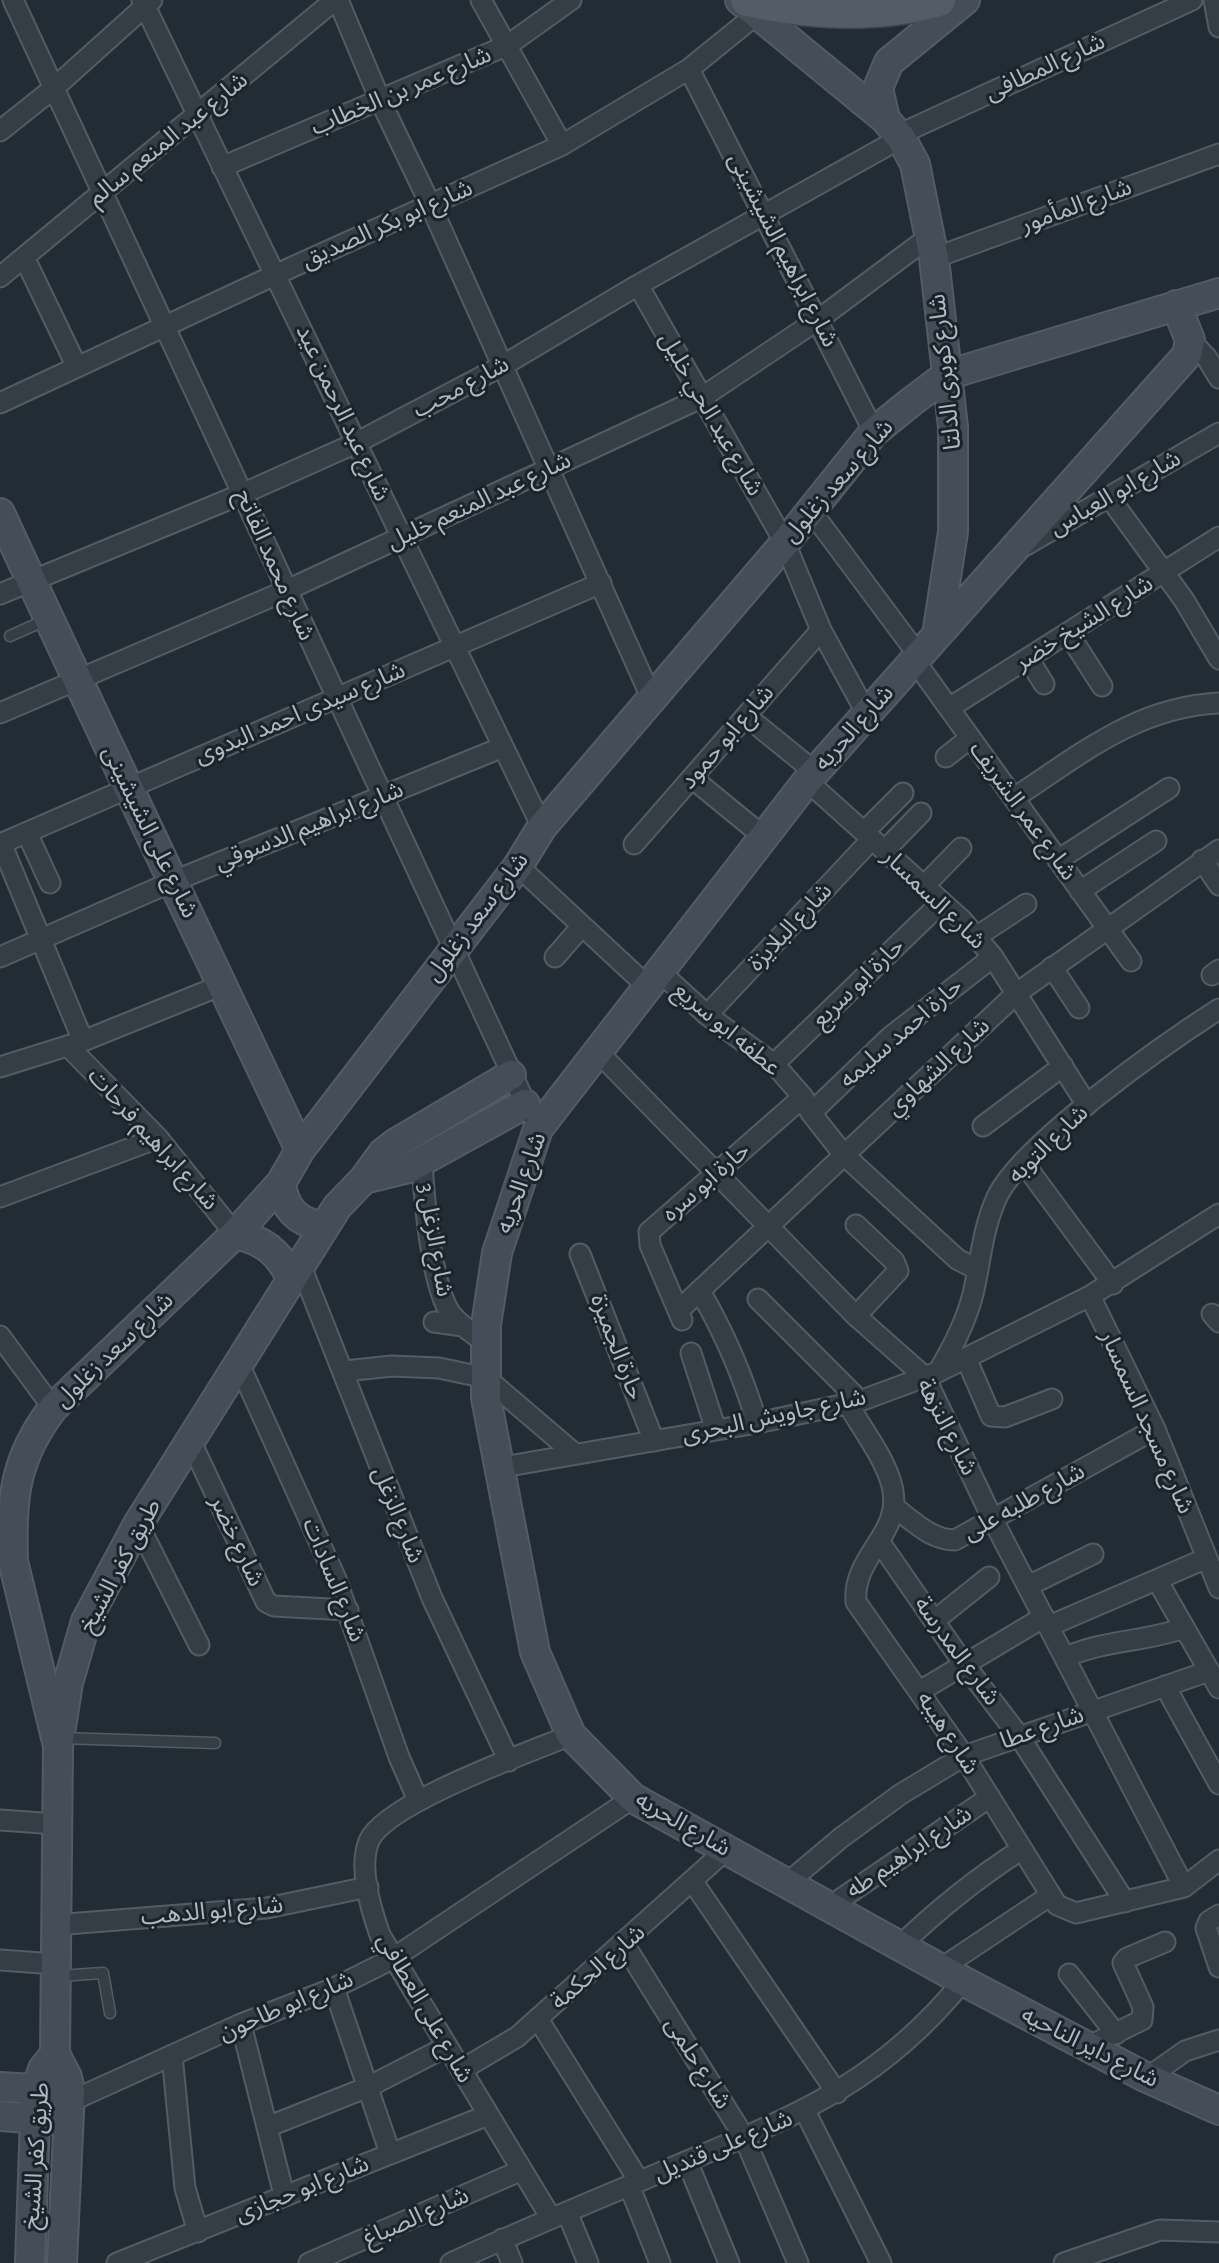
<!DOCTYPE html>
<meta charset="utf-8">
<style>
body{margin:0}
canvas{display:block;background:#222c34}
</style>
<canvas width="1219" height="2263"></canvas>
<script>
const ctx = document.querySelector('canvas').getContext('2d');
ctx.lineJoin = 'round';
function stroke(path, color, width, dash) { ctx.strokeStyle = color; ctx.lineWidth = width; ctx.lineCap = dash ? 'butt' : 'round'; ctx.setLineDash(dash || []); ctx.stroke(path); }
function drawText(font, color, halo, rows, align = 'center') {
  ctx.font = font + ' "Alegreya Sans","Noto Sans Arabic",sans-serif'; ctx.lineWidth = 6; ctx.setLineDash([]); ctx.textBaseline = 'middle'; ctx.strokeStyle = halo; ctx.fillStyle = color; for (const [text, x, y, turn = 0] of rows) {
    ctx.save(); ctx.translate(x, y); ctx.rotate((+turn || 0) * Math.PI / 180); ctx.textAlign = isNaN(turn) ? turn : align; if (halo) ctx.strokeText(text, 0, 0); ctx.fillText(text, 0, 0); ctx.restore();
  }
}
const lane = new Path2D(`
 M10 636 48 619
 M62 1738 215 1743
 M59 1976 103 1973 110 2013`);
const street = new Path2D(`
 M13 0 530 1113
 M142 0 542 827
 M338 0 380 100 430 204 651 697
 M481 0 562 145
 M1214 0 1219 27
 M689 69 874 432
 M0 131 54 88 152 0
 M898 135 1192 0
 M222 167 508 45 571 0
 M934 258 1219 154
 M25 259 77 367
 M0 277 335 0
 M638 285 785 543 821 630 867 714
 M1190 340 1207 358 1219 378
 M0 403 277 274 562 145 689 69 757 14
 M1109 497 1184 600 1219 659
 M811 511 919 656
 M1026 545 1219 433
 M0 594 242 494 356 443 502 366 638 285 901 138
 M1068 633 1102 686
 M1028 658 1044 684
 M915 661 1131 961
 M949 708 1219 537
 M0 713 285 591 701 398 819 319 929 237
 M746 716 815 772
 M946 757 970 738
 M692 778 764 837
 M807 781 962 920 993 957 1087 1105
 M1014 798C1080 755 1136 707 1219 703
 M864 832 903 793
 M27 833 50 883
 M1 843 83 1041
 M0 844 601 583
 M634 844 821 630
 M885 850 921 813
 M1058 860 1169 788
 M1202 860 1219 885
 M518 866 647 986
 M924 886 961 848
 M1080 891 1156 841
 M976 937 1026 904
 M0 957 174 881 503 747
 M555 957 582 926
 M1052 967 1079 1008
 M659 971 707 1015 774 1064 803 1097 811 1113 844 1155 957 1259 978 1270
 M1212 975 1219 970
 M707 1015 872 839
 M69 1047 158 1138 235 1234
 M597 1051 856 1316 925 1377 993 1520 1184 1887
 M774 1064 942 902
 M0 1067 83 1041 222 985
 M811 1113 890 1037 993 957
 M983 1126 1063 1066
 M422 1161C424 1198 431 1281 449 1311 457 1324 473 1333 486 1343
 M1023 1162 1113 1284
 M0 1197 158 1138
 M856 1225 894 1261 898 1271 856 1316
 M580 1254 654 1441
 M300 1264 432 1598 509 1761
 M700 1291C725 1334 743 1376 757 1423
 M1090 1296 1155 1429 1219 1588
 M758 1299 860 1401
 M678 1311 1017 993 1219 850
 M1212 1314 1219 1322
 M682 1320 650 1245 649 1232 803 1097
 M434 1322 463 1326
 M0 1336 53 1408
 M691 1353 716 1430
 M966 1358 991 1416 1005 1417 1052 1399
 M239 1364 336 1579 399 1757 418 1800
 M345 1371 392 1366 439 1368 486 1378 575 1454
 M938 1372C953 1347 966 1322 973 1294 981 1260 982 1230 997 1197 1022 1144 1166 1043 1219 1009
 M848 1404C862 1429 885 1458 892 1486 904 1534 852 1555 856 1602L964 1756 1057 1905 1076 1913 1184 1887 1219 1860
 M191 1442 266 1602 274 1606 348 1610
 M497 1468 757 1423 860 1401 938 1372 1090 1296 1219 1214
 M894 1507C913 1521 931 1540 955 1540L1155 1429
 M138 1524 199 1645
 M879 1541 964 1664 1019 1736 1125 1902
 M1157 1580 1219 1688
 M1028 1586 1093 1554
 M934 1621 989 1577
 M1049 1626 1207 1558
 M1066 1657C1104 1640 1145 1642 1184 1628
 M1165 1686 1219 1784
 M920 1691 1044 1617
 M0 1820 56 1824
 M693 1882 837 2093
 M786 1884 842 1837 901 1794 964 1756 1209 1671
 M829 1907 990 1797
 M1219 1915 1209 1921 1206 1928 1219 1967
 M55 1925 267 1908 368 1887
 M624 1944 744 2137 798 2263
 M900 1946C938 1909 977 1878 1022 1849
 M0 1960 55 1964
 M940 1969 1051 1895
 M1069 1974 1116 2034
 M334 1988 390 2153
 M538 2019 639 2181
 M241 2024 284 2195
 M1089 2046 1142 2020 1143 2007 1123 1963 1127 1958 1165 1942
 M172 2055 185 2188 198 2232
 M461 2070 517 2037 726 1850
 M1147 2078 1185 2051 1219 2040
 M69 2102 241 2024 334 1988 392 1959 633 1798
 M805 2111 881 2263
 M267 2127 368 2087 446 2047
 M687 2161 729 2263
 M629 2185 660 2263
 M567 2212 588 2263
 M551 2218 380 1935C371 1909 358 1868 369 1841 385 1803 530 1752 571 1735
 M502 2239 512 2263
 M117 2263 488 2115
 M309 2263 522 2170
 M451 2263C524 2229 598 2199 671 2168 792 2117 878 2086 963 1981
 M1064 2263 1160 2230 1219 2232`);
const secondary = new Path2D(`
 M740 0 885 119 901 138 915 164 919 184 934 258 953 427V532L937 635
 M885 119 878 88 889 62 965 0
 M1176 305 1190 340 1187 355 807 781 538 1129 497 1253 486 1325V1398L535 1652 571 1735 633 1798 963 1981 1147 2078 1219 2110
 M0 513C98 726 200 938 300 1150
 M364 1179 409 1168 525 1104
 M281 1183C284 1209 297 1222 323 1227
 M235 1234C263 1240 279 1252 291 1278
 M58 1746 13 1561C11 1499 14 1459 53 1408L235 1234 281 1183 300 1150 518 866 542 827 785 543 874 432 911 402 947 375 1219 293
 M0 2087 53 2090
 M0 2116 53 2120
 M30 2263 36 2089 43 2069 55 2054
 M62 2263 70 2090 67 2077 55 2054 58 1746 68 1683 86 1621 138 1524 337 1207 364 1179 383 1153 396 1143 511 1075`);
const primary = new Path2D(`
 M747 0C809 13 877 18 939 0`);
stroke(lane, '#535c63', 13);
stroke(street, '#535c63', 23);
stroke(secondary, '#535c63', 32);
stroke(primary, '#3f474f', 35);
stroke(lane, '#353e45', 10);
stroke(street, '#353e45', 19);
stroke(secondary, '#444d58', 28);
stroke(primary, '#545d65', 32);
drawText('24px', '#b0b9c2', '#1b232a', [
 ["شارع المطافى",1045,67,-25],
 ["شارع عمر بن الخطاب",401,91,-23],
 ["شارع عبد المنعم سالم",168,139,-39],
 ["شارع المأمور",1076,206,-20],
 ["شارع ابو بكر الصديق",387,224,-24],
 ["شارع ابراهيم الشيشينى",783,250,63],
 ["شارع كوبرى الدلتا",945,372,-96],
 ["شارع محب",461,387,-28],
 ["شارع عبد الرحمن عيد",343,413,65],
 ["شارع عبد الحي خليل",711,414,60],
 ["شارع سعد زغلول",838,481,-49],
 ["شارع ابو العباس",1115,493,-30],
 ["شارع عبد المنعم خليل",479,501,-25],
 ["شارع محمد الفاتح",275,565,66],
 ["شارع الشيخ خضر",1084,623,-32],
 ["شارع سيدى احمد البدوى",300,713,-23],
 ["شارع الحريه",854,728,-48],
 ["شارع ابو حمود",727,737,-49],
 ["شارع عمر الشريف",1023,811,54],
 ["شارع ابراهيم الدسوقي",309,826,-22],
 ["شارع على الشيشينى",150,832,64],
 ["شارع السمسار",934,899,44],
 ["شارع سعد زغلول",477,917,-53],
 ["شارع البلايزة",790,927,-47],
 ["حارة ابو سريع",858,983,-44],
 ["عطفه ابو سريع",727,1029,40],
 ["حارة احمد سليمه",901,1033,-41],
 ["شارع الشهاوي",938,1067,-43],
 ["شارع ابراهيم فرحات",153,1139,48],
 ["شارع التوبه",1048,1144,-44],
 ["حارة ابو سره",706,1182,-41],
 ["شارع الحريه",521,1183,-70],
 ["شارع الزغل 3",435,1240,80],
 ["حارة الجميزة",617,1347,69],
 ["شارع سعد زغلول",114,1350,-44],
 ["شارع جاويش البحرى",774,1416,-12],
 ["شارع مسجد السمسار",1147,1422,66],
 ["شارع النزهة",947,1427,63],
 ["شارع طلبه على",1024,1502,-29],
 ["شارع الزغل",398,1515,68],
 ["شارع خضر",237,1541,65],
 ["طريق كفر الشيخ",120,1566,-62],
 ["شارع السادات",334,1580,68],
 ["شارع المدرسة",957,1651,54],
 ["شارع عطا",1042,1728,-19],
 ["شارع هيبه",948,1733,57],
 ["شارع الحريه",683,1824,30],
 ["شارع ابراهيم طه",909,1852,-34],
 ["شارع ابو الدهب",212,1911,-5],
 ["شارع الحكمة",598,1967,-41],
 ["شارع ابو طاحون",286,2006,-23],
 ["شارع على العطافي",425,2008,60],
 ["شارع داير الناحيه",1090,2047,27],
 ["شارع حلمى",698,2063,58],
 ["شارع على قنديل",723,2146,-23],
 ["طريق كفر الشيخ",36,2156,-86],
 ["شارع ابو حجازى",302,2189,-22],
 ["شارع الصباغ",416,2217,-24]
]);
</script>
